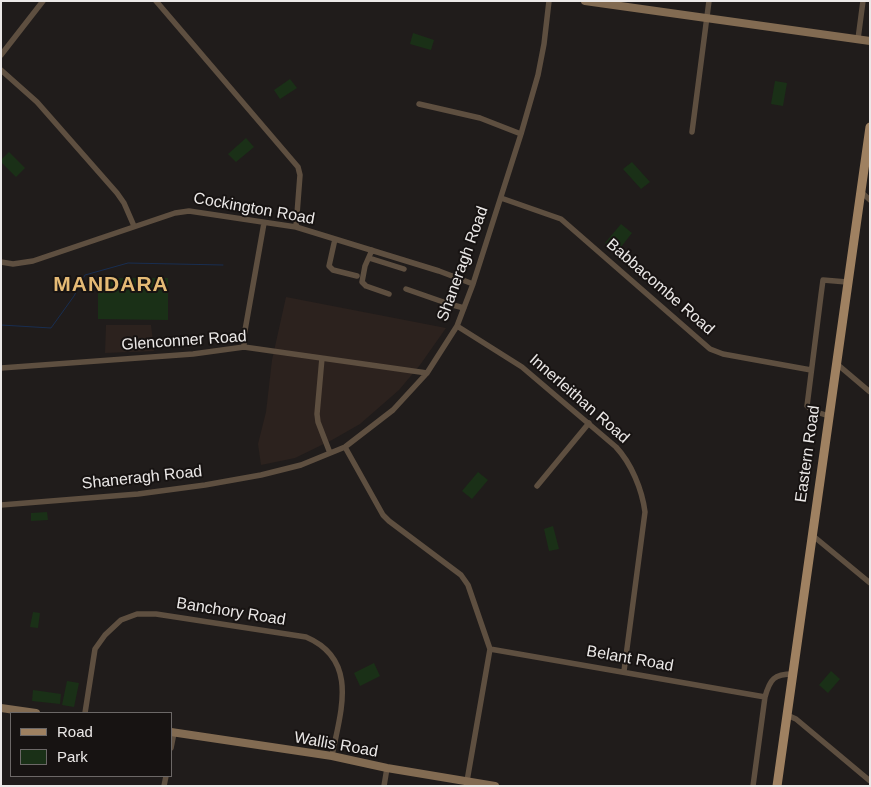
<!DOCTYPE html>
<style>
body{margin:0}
#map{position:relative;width:871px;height:787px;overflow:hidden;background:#201c1b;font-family:Helvetica,sans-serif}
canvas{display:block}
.frame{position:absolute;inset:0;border:2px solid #ebe8e7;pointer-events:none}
.legend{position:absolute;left:10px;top:712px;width:162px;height:65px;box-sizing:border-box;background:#171312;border:1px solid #6c6867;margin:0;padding:6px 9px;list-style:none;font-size:15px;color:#ebe8e7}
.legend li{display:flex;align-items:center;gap:10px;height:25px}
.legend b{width:25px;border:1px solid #6c6867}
</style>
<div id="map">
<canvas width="871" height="787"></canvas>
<div class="frame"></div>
<ul class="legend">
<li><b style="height:6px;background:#9f8161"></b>Road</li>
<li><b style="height:14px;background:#1a3017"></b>Park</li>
</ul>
</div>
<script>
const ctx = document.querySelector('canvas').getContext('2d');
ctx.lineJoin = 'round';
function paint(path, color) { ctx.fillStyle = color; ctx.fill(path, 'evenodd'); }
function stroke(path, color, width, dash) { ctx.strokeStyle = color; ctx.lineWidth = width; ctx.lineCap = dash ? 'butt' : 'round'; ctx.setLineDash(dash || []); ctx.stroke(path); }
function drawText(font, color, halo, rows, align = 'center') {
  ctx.font = font + ' Helvetica,sans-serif'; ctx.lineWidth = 4; ctx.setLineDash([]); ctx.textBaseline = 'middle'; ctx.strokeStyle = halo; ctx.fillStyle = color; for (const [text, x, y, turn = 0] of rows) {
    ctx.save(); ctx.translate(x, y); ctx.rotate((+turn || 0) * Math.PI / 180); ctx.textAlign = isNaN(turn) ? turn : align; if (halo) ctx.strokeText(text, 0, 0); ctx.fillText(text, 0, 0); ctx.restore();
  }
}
paint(new Path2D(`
 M286 297 446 328 420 365 399 390 360 424 332 440 295 458 261 465 258 444 266 412 272 360Z
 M106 325H151L154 351 105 353Z`), '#2c221e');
paint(new Path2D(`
 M413 33 434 40 431 50 410 44Z
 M290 79 297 88 280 99 274 90Z
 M775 81 787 83 783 106 771 104Z
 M246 138 254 147 236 162 228 154Z
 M9 152 25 168 16 177 1 162V160Z
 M632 162 650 182 641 189 623 169Z
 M621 224 632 233 617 252 605 243Z
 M98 278H168V320L98 319Z
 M478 472 488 480 472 499 462 491Z
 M47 512 48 520 31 521V513Z
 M553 526 559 549 549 551 544 529Z
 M33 612 40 613 38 628 30 627Z
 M374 663 380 676 360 686 354 673Z
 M831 671 840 679 828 693 819 685Z
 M67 681 79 683 74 707 62 705Z
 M33 690 61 694 60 704 32 701Z`), '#1a3017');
stroke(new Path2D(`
 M1 325 51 328 74 296 85 275 128 263 223 265`), '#192e51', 1);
stroke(new Path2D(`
 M156 1 298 167 300 175 296 227
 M858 39 863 1
 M1 55 43 1
 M1 70 37 102 117 193 124 203 134 226
 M419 104 480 118 521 134
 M692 132 709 1
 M860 191 870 200
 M501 198 561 219 710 349 723 354 811 370
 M335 239 329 266 333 270 357 276
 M372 250 365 266 362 282 366 286 389 294
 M369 258 404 269
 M1 262 13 264 33 261 175 213 189 211 296 227 439 271 473 284
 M406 289 449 304 464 308
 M457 326 522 367 616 447C631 463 642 489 645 512L624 671
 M244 347V336L264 223
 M322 358 317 414 318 422 330 453
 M837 364 870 392
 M1 368 193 354 244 347 427 373
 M829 416 813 411 807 406 821 295 823 280 847 282
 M345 447 383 515 389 521 461 575 468 585 490 649 467 781
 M537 486 589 423
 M1 505 138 494 205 485 261 475 301 465 345 447 393 410 427 373 457 326 473 284 521 134 538 75 544 44 549 1
 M812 535 870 583
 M490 649 765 697
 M85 713 95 649 105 635 121 620 137 614H156L306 637C360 660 340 713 332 756
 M787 715 796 719 870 781
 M171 748 174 733
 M164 786 166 776
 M384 786 387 768
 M753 786 765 697C770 679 774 674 793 674`), '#5e4f40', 5.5);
stroke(new Path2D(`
 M585 1 870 41
 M1 708 36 713
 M171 732 332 756 387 768 495 786`), '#826b52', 8);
stroke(new Path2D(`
 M777 786 870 127`), '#9f8161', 9);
drawText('16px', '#ebe8e7', '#171312', [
 ["Cockington Road",254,209,10],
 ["Shaneragh Road",463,264,-70],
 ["Babbacombe Road",660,287,41],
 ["Glenconner Road",184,341,-4],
 ["Innerleithan Road",579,399,41],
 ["Eastern Road",808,454,-82],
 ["Shaneragh Road",142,478,-6],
 ["Banchory Road",231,612,9],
 ["Belant Road",630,659,10],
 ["Wallis Road",336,745,10]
]);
ctx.letterSpacing = '1px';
drawText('bold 21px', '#e5ba75', '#171312', [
 ["MANDARA",111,285]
]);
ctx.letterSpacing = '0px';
</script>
